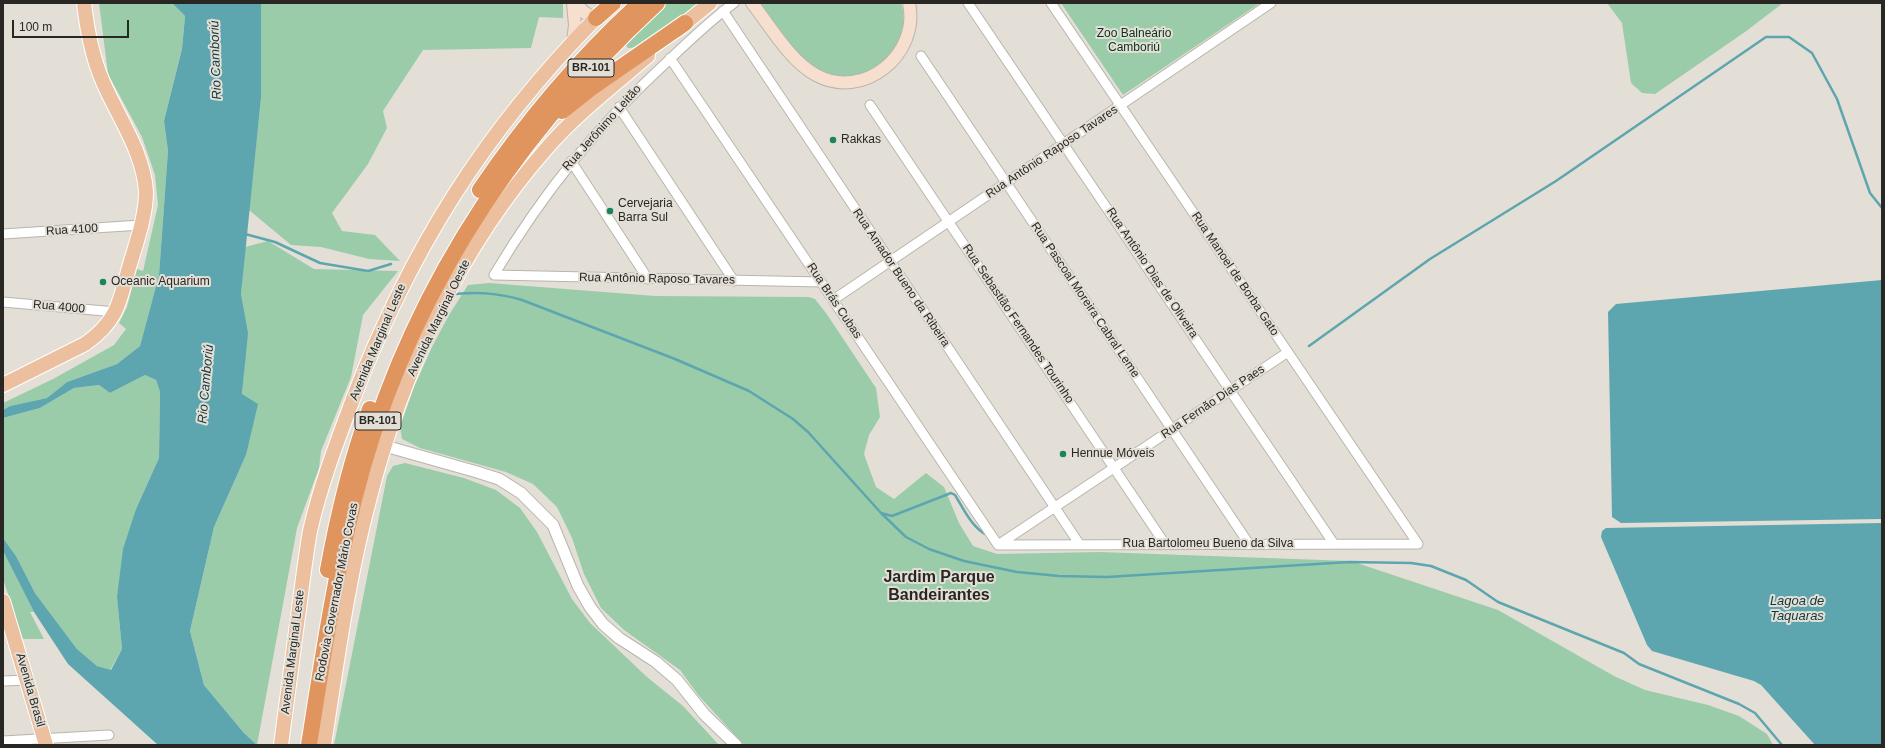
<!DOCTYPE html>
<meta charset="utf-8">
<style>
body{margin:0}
#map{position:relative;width:1885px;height:748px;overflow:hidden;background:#e3dfd6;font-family:Helvetica,sans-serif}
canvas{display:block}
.frame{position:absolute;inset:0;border:4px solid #282723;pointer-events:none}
.scale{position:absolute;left:12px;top:20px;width:117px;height:18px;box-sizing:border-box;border:2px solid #282723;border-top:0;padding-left:5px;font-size:12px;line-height:14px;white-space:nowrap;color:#282723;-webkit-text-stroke:3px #e3dfd6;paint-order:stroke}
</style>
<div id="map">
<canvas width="1885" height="748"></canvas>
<div class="frame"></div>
<div class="scale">100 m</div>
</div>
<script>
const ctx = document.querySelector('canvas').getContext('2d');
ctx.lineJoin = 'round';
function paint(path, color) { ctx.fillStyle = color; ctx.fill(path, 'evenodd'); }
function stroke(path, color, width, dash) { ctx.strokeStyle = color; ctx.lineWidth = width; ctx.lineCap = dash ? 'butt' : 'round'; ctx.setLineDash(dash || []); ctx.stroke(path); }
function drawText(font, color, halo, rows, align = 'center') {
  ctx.font = font + ' Helvetica,sans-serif'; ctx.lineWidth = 4; ctx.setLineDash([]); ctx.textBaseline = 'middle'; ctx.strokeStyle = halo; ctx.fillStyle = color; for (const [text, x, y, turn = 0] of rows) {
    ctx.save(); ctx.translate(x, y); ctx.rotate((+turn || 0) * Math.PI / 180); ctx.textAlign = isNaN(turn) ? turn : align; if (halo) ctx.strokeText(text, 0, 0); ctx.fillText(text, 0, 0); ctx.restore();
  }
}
paint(new Path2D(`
 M99 3H172L185 16 182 49 164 121 168 151 159 275 140 346 117 364 67 382 47 398 10 406 3 410V403L53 379 114 345 126 329 119 323 127 307 137 269 143 271 158 205 155 175 142 137 108 74Z
 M261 3H563V18L539 17 531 48 423 50 383 111 387 128 368 164 332 213 342 231 375 235 400 261 369 259 321 247 291 245 249 210 261 98Z
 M664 3H700C686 13 644 50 628 48L626 45 625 41Z
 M760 3H901C909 26 897 54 878 68 876 70 871 71 867 72 848 78 832 78 814 68 796 58 773 21 760 3Z
 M1061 3H1260L1123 95Z
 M1607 3H1783L1745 32 1655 94 1642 93 1631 83 1622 23Z
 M268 241 314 269 398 271 363 315 351 377 321 451 319 468 297 528 257 745 244 733 204 685 190 631 214 527 246 455 242 395 247 333 241 294 245 247Z
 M489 283 655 296 809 297 815 299 826 313 876 388 880 417 869 435 864 454 876 487 894 499 926 473 944 487 959 523 973 546 997 554 1100 552 1351 561 1498 610 1614 676 1645 690 1708 705 1739 716 1767 734 1773 745H744L699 696 680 670 624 630 601 608 584 574 572 538 557 507 533 484 506 472 420 448 402 439 400 427 414 387 432 347 449 315 468 285Z
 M145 375 156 380 160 392 159 458 136 509 117 597 122 649 110 670 97 666 77 649 35 593 16 556 3 538V418L40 408 74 388 99 385 110 393Z
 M405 463 464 478 496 490 520 508 537 532 572 599 590 623 647 677 683 706 719 745H334L387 476 393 466Z
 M3 551 34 612H30L44 639H23L3 579Z`), '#9bccaa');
paint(new Path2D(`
 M172 3H261V98L241 294 248 333 242 394 258 404 246 455 214 527 190 631 204 685 244 733 257 745H158L68 664 34 612 3 551V538L16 556 35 593 77 649 97 666 111 670 122 649 117 597 123 549 136 509 159 458 160 392 156 380 145 375 110 393 99 385 74 388 40 408 3 418V410L10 406 47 398 67 382 117 364 140 346 159 275 168 151 164 121 182 49 185 16Z
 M1882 280V519L1621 523 1612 517 1608 312 1616 304Z
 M1882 523V745H1815L1761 685 1754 681 1652 651 1647 645 1601 537 1602 531 1606 528Z`), '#5da6af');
stroke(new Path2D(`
 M245 234 275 242 320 263 368 271 391 264
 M455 294C480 292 498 293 522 300L675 359 749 391 793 419 808 432 881 513 906 537 929 549 964 561 1017 572 1059 576 1107 577 1349 562 1411 563 1431 566 1466 580 1498 602 1624 653 1639 664 1739 704 1755 713 1782 745
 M1309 346 1430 259 1556 181 1766 37H1789L1812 53 1837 99 1870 193 1882 208
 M881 513 892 516 951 493 955 495C963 508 972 528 987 535`), '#5da6af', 2.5);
const minor = new Path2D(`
 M734 3C711 20 691 39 670 59 598 125 544 191 494 275L821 282
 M968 3 1334 544
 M1051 3 1418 544
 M723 11 1080 545
 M921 56 1249 544
 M670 58 998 545
 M870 105 1165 544
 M619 107 734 281
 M571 161 648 279
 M3 234 141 225
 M833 300 1271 3
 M3 302 116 312
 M998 545 1418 544
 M998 545 1288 352
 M3 681 27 680
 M3 741 109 735`);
const tertiary = new Path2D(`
 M385 446 477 472 499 479 521 493 553 525 578 586 590 607 603 624 619 638 656 662 677 680 704 714 736 745`);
const secondary = new Path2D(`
 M575 3 585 13 596 18
 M752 3C770 26 790 61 816 75 864 101 920 54 909 3
 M573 42 575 25 573 3`);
const primary = new Path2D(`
 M677 30 710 3
 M3 385 85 344C115 323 119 306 128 271 135 246 146 218 146 192 144 153 118 117 103 82 92 57 87 30 84 3
 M3 601 46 745
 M281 745C287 702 292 659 298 616 302 588 305 559 310 531 320 486 337 442 353 399 410 250 484 132 596 18
 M324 745C337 662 348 578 370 497 402 372 460 247 546 149 576 114 613 86 648 56`);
const motorway = new Path2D(`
 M596 18 613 3
 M562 111 591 88 685 23
 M480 190C526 122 579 59 640 3
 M328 570C338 515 351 461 370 409
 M309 745C322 663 334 581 354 500 403 304 509 140 657 3`);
stroke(minor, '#b8b5ac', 11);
stroke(tertiary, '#b8b5ac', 13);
stroke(secondary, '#b8b5ac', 14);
stroke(primary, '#fff', 16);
stroke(motorway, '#fff', 18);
stroke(minor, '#fff', 9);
stroke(tertiary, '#fff', 11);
stroke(secondary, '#f6dfcf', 12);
stroke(primary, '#ecbf9f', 14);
stroke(motorway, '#e0955f', 16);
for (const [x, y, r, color] of [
 [833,140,4,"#1a8460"],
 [610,211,4,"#1a8460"],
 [103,282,4,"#1a8460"],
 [1063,454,4,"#1a8460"]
]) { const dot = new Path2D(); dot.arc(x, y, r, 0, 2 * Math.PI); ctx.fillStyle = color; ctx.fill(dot); stroke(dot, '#e3dfd6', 1.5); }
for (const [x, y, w] of [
 [591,68,46],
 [378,421,46]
]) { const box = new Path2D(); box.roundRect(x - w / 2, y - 9, w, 18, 3); ctx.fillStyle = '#e3dfd6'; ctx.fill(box); stroke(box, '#282723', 1); }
drawText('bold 11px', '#282723', null, [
 ["BR-101",591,68],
 ["BR-101",378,421]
]);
drawText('12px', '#08321a', '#e3dfd6', [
 ["Zoo Balneário",1134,34],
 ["Camboriú",1134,48]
]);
drawText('12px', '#282723', '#e3dfd6', [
 ["Rua Jerônimo Leitão",602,128,-48],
 ["Rua Antônio Raposo Tavares",1052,152,-34],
 ["Rua 4100",72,230,-4],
 ["Rua Antônio Dias de Oliveira",1152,273,56],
 ["Rua Manoel de Borba Gato",1235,274,56],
 ["Rua Amador Bueno da Ribeira",901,278,56],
 ["Rua Antônio Raposo Tavares",657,279,1],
 ["Rua Pascoal Moreira Cabral Leme",1085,300,56],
 ["Rua Brás Cubas",834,301,56],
 ["Rua 4000",59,307,5],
 ["Avenida Marginal Oeste",439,318,-64],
 ["Rua Sebastião Fernandes Tourinho",1018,324,56],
 ["Avenida Marginal Leste",378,342,-67],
 ["Rua Fernão Dias Paes",1213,402,-34],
 ["Rua Bartolomeu Bueno da Silva",1208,544],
 ["Rodovia Governador Mário Covas",337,592,-79],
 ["Avenida Marginal Leste",293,652,-83],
 ["Avenida Brasil",30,690,74]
]);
drawText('12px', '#282723', '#e3dfd6', [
 ["Rakkas",841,140],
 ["Cervejaria",618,204],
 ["Barra Sul",618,218],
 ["Oceanic Aquarium",111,282],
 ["Hennue Móveis",1071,454]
], 'left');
drawText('italic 13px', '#13383c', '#e3dfd6', [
 ["Rio Camboriú",216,60,-92],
 ["Rio Camboriú",206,384,-85],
 ["Lagoa de",1797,601],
 ["Taquaras",1797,616]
]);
drawText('bold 16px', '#282723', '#e3dfd6', [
 ["Jardim Parque",939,578],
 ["Bandeirantes",939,596]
]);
</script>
